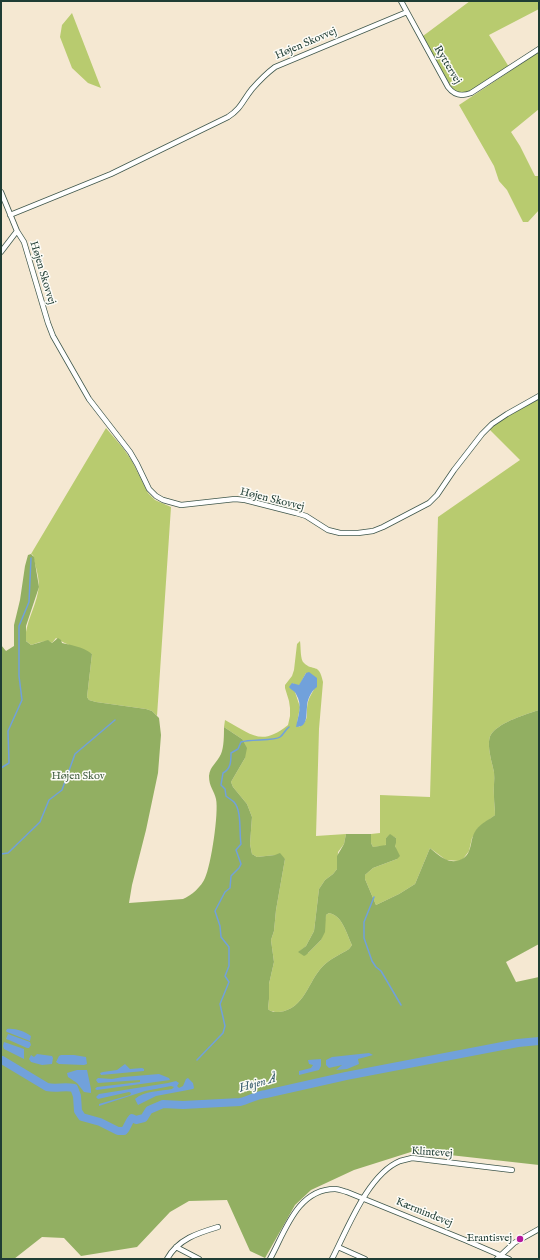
<!DOCTYPE html>
<meta charset="utf-8">
<style>
body{margin:0}
#map{position:relative;width:540px;height:1260px;overflow:hidden;background:#f5e8d2;font-family:"IM FELL English",serif}
canvas{display:block}
.frame{position:absolute;inset:0;border:2px solid #1f3d34;pointer-events:none}
</style>
<div id="map">
<canvas width="540" height="1260"></canvas>
<div class="frame"></div>
</div>
<script>
const ctx = document.querySelector('canvas').getContext('2d');
ctx.lineJoin = 'round';
function paint(path, color) { ctx.fillStyle = color; ctx.fill(path, 'evenodd'); }
function stroke(path, color, width, dash) { ctx.strokeStyle = color; ctx.lineWidth = width; ctx.lineCap = dash ? 'butt' : 'round'; ctx.setLineDash(dash || []); ctx.stroke(path); }
function drawText(font, color, halo, rows, align = 'center') {
  ctx.font = font + ' "IM FELL English",serif'; ctx.lineWidth = 3; ctx.setLineDash([]); ctx.textBaseline = 'middle'; ctx.strokeStyle = halo; ctx.fillStyle = color; for (const [text, x, y, turn = 0] of rows) {
    ctx.save(); ctx.translate(x, y); ctx.rotate((+turn || 0) * Math.PI / 180); ctx.textAlign = isNaN(turn) ? turn : align; if (halo) ctx.strokeText(text, 0, 0); ctx.fillText(text, 0, 0); ctx.restore();
  }
}
paint(new Path2D(`
 M470 1H539V9L489 35 509 67 468 92 458 93 452 89 450 85 423 36Z
 M72 13 101 88 88 83 72 68 60 37 62 25Z
 M539 52V109L511 132 520 146 535 176H539V210L528 222H523L507 190 499 181 494 166 459 105Z
 M539 399V710C526 714 501 722 492 733 485 741 492 762 494 772 495 780 493 789 494 797 494 803 495 809 495 815L478 828 472 838 469 851 463 859 459 861 446 860 430 848 415 884 399 894 376 905 365 879V875L373 868 397 859 395 845 396 838 390 835 386 838 387 844 384 846 373 847 371 843V834L380 833V795L430 797 438 517 520 460 489 429 494 424Z
 M106 428 123 448 132 461 148 493 155 500 171 507 157 716 152 711 146 709 96 702 89 700 87 697 92 654C80 649 66 645 56 638L52 643 49 641 40 642 31 645 25 640C26 622 35 608 38 592 41 580 35 566 33 555L31 554Z
 M300 641C301 647 300 660 304 663 313 672 319 662 323 682L319 729 316 836 346 834 344 844 338 852 337 869 333 874 325 880 319 889 314 931 306 946 300 951 308 953 321 940 326 915 329 913C343 916 346 933 352 945L349 949C341 954 330 959 323 966 308 981 305 1009 279 1012 275 1012 271 1012 268 1009L269 999V984L274 962 271 940 274 931 276 910 285 859 275 855 257 857 252 854 250 844 252 817 247 804 233 787 231 782 245 758 242 739 224 727 225 720C251 734 261 747 288 725L290 716V708L289 701 285 688V685L292 676 294 670 297 644ZM306 673 315 687C313 692 309 697 308 702 305 714 311 719 299 727L297 723 300 707 292 683 299 686Z`), '#b8cb6f');
paint(new Path2D(`
 M31 554 34 557 39 587 26 626V641L31 645 48 640 52 643 58 638 61 640 62 643C74 646 81 646 92 654L87 697 89 700 96 702 146 709 152 711 159 718 161 735 158 773 146 830 132 885 129 903 183 899C191 896 202 886 205 878 211 866 219 812 216 799 214 790 209 787 209 776 210 766 217 763 221 754 224 747 224 735 224 727L242 739 247 748 245 758 231 782 233 787 247 804 252 817 250 844 252 854 257 857 275 855 280 853 285 859 276 910 274 931 271 940 274 962 269 984V999L268 1009C271 1012 275 1012 279 1012 305 1009 308 981 323 966 330 959 341 954 349 949L352 945C346 933 343 916 329 913L326 915 325 932 321 940 306 955 304 956 298 952 306 946 314 931 319 889 325 880 333 874 337 869V856L344 844 346 834H371V843L373 847 386 845V838L390 834 396 838V843L395 846 400 856 397 859 373 868 365 875V879L376 905 399 894 415 884 430 848C435 852 440 857 445 859 454 864 466 860 469 851 472 844 471 837 476 830 481 823 489 820 495 815 495 808 494 803 494 797 493 789 495 780 494 772 492 762 485 741 492 733 501 722 526 714 539 710V944L506 962 516 982 539 977V1165L414 1151 354 1170 311 1190 295 1205 265 1258 250 1251 227 1200 189 1201 170 1212 137 1247 81 1256 64 1238 42 1237 14 1259H1V645L6 651 14 646V625L20 600 25 566 28 555Z`), '#92af62');
paint(new Path2D(`
 M309 672 317 678V687C311 691 307 700 307 707 306 716 308 727 296 727 298 716 303 705 296 694 295 691 291 690 289 687L292 683 299 685 306 673Z
 M7 1029C15 1028 24 1031 31 1036L30 1041 7 1032 6 1031Z
 M8 1034 30 1042 31 1045 29 1048H27L9 1040 6 1039Z
 M4 1042 24 1049V1059L4 1049 3 1046Z
 M369 1053 373 1055 358 1059 359 1064 347 1069 336 1070 342 1065 329 1068 326 1065V1060L332 1057Z
 M37 1054 52 1056 53 1058 52 1064 42 1065 31 1062 29 1059 31 1055 34 1057Z
 M61 1055H74L86 1057 87 1064 84 1065 59 1064 56 1062 59 1056Z
 M321 1059V1066L319 1070 299 1075V1071L311 1068 313 1065 309 1064 308 1060Z
 M125 1064 130 1069 142 1068 144 1069V1071L101 1075 100 1073 103 1072 117 1070Z
 M77 1070H87L91 1089V1093L84 1092 77 1083 68 1077 67 1073Z
 M159 1074 169 1078 170 1080 97 1090 95 1089 97 1087 140 1082V1080L98 1083 96 1080 98 1078 112 1079 123 1077Z
 M188 1078 193 1083 194 1088 193 1089 156 1096 138 1105 135 1099C144 1091 161 1091 172 1089L174 1087 171 1086 145 1091 99 1106V1104L130 1095 131 1093 129 1092 98 1099 96 1097 99 1094 168 1083 176 1081 179 1083 177 1086 179 1088 183 1086 186 1079Z`), '#71a1db');
stroke(new Path2D(`
 M1 768 9 763 8 731 22 700 19 676V626L29 602 31 558
 M1 854 8 853 40 822 49 800 62 790 75 754 115 720
 M374 897 364 922V938L372 961 376 967 381 971 401 1005
 M197 1060 223 1033 225 1026 220 1004 229 982 225 976 229 966V947L221 937 220 926 215 911 225 892 230 888 231 876 239 868 241 864 236 850 241 844C239 832 242 811 234 802 232 800 228 798 226 796L225 789 221 785 223 773C231 769 231 761 231 753L238 749 241 742C250 739 275 741 280 737 284 734 285 730 289 727`), '#71a1db', 1.5);
stroke(new Path2D(`
 M2 1060 47 1087C56 1089 65 1086 74 1088L77 1096 78 1111 82 1117 100 1122 118 1131H124C128 1127 128 1122 132 1118L136 1120 144 1118 149 1110 163 1104 183 1105 240 1102C249 1100 256 1095 266 1094L346 1076 518 1043 539 1041`), '#71a1db', 8);
const minor = new Path2D(`
 M401 1 448 87C454 95 461 97 471 93L539 49
 M1 192 17 231
 M10 215 111 174 228 117C241 109 243 100 252 89 259 81 267 73 275 67L407 12
 M1 252 17 231 24 242 48 323 53 336 89 399 130 452 137 464 149 489 156 496 163 500 181 505 235 499 245 500 296 513 306 516 328 530 340 533H358L373 531 383 527 429 503 437 495 454 470 482 434 492 424 507 414 539 396
 M176 1247 199 1259
 M338 1247 365 1259
 M167 1259C178 1239 198 1233 218 1227
 M270 1259C285 1232 297 1189 335 1189 339 1189 343 1191 347 1192L465 1240 509 1259
 M332 1259C347 1230 368 1174 400 1161 404 1160 408 1159 412 1158L512 1170
 M497 1259 514 1243 539 1229`);
stroke(minor, '#3f574c', 6);
stroke(minor, '#fff', 4.5);
for (const [x, y, r, color] of [
 [520,1239,4,"#b5179e"]
]) { const dot = new Path2D(); dot.arc(x, y, r, 0, 2 * Math.PI); ctx.fillStyle = color; ctx.fill(dot); stroke(dot, '#fdfcf7', 1.5); }
drawText('11px', '#1f3d34', '#fdfcf7', [
 ["Højen Skovvej",306,44,-23],
 ["Ryttervej",447,65,59],
 ["Højen Skovvej",42,273,73],
 ["Højen Skovvej",272,500,14],
 ["Klintevej",432,1153,4],
 ["Kærmindevej",424,1213,22]
]);
drawText('11px', '#456043', '#fdfcf7', [
 ["Højen Skov",78,777]
]);
drawText('11px', '#1f3d34', '#fdfcf7', [
 ["Erantisvej",512,1239]
], 'right');
drawText('italic 12px', '#3c606e', '#fdfcf7', [
 ["Højen Å",258,1084,-16]
]);
</script>
